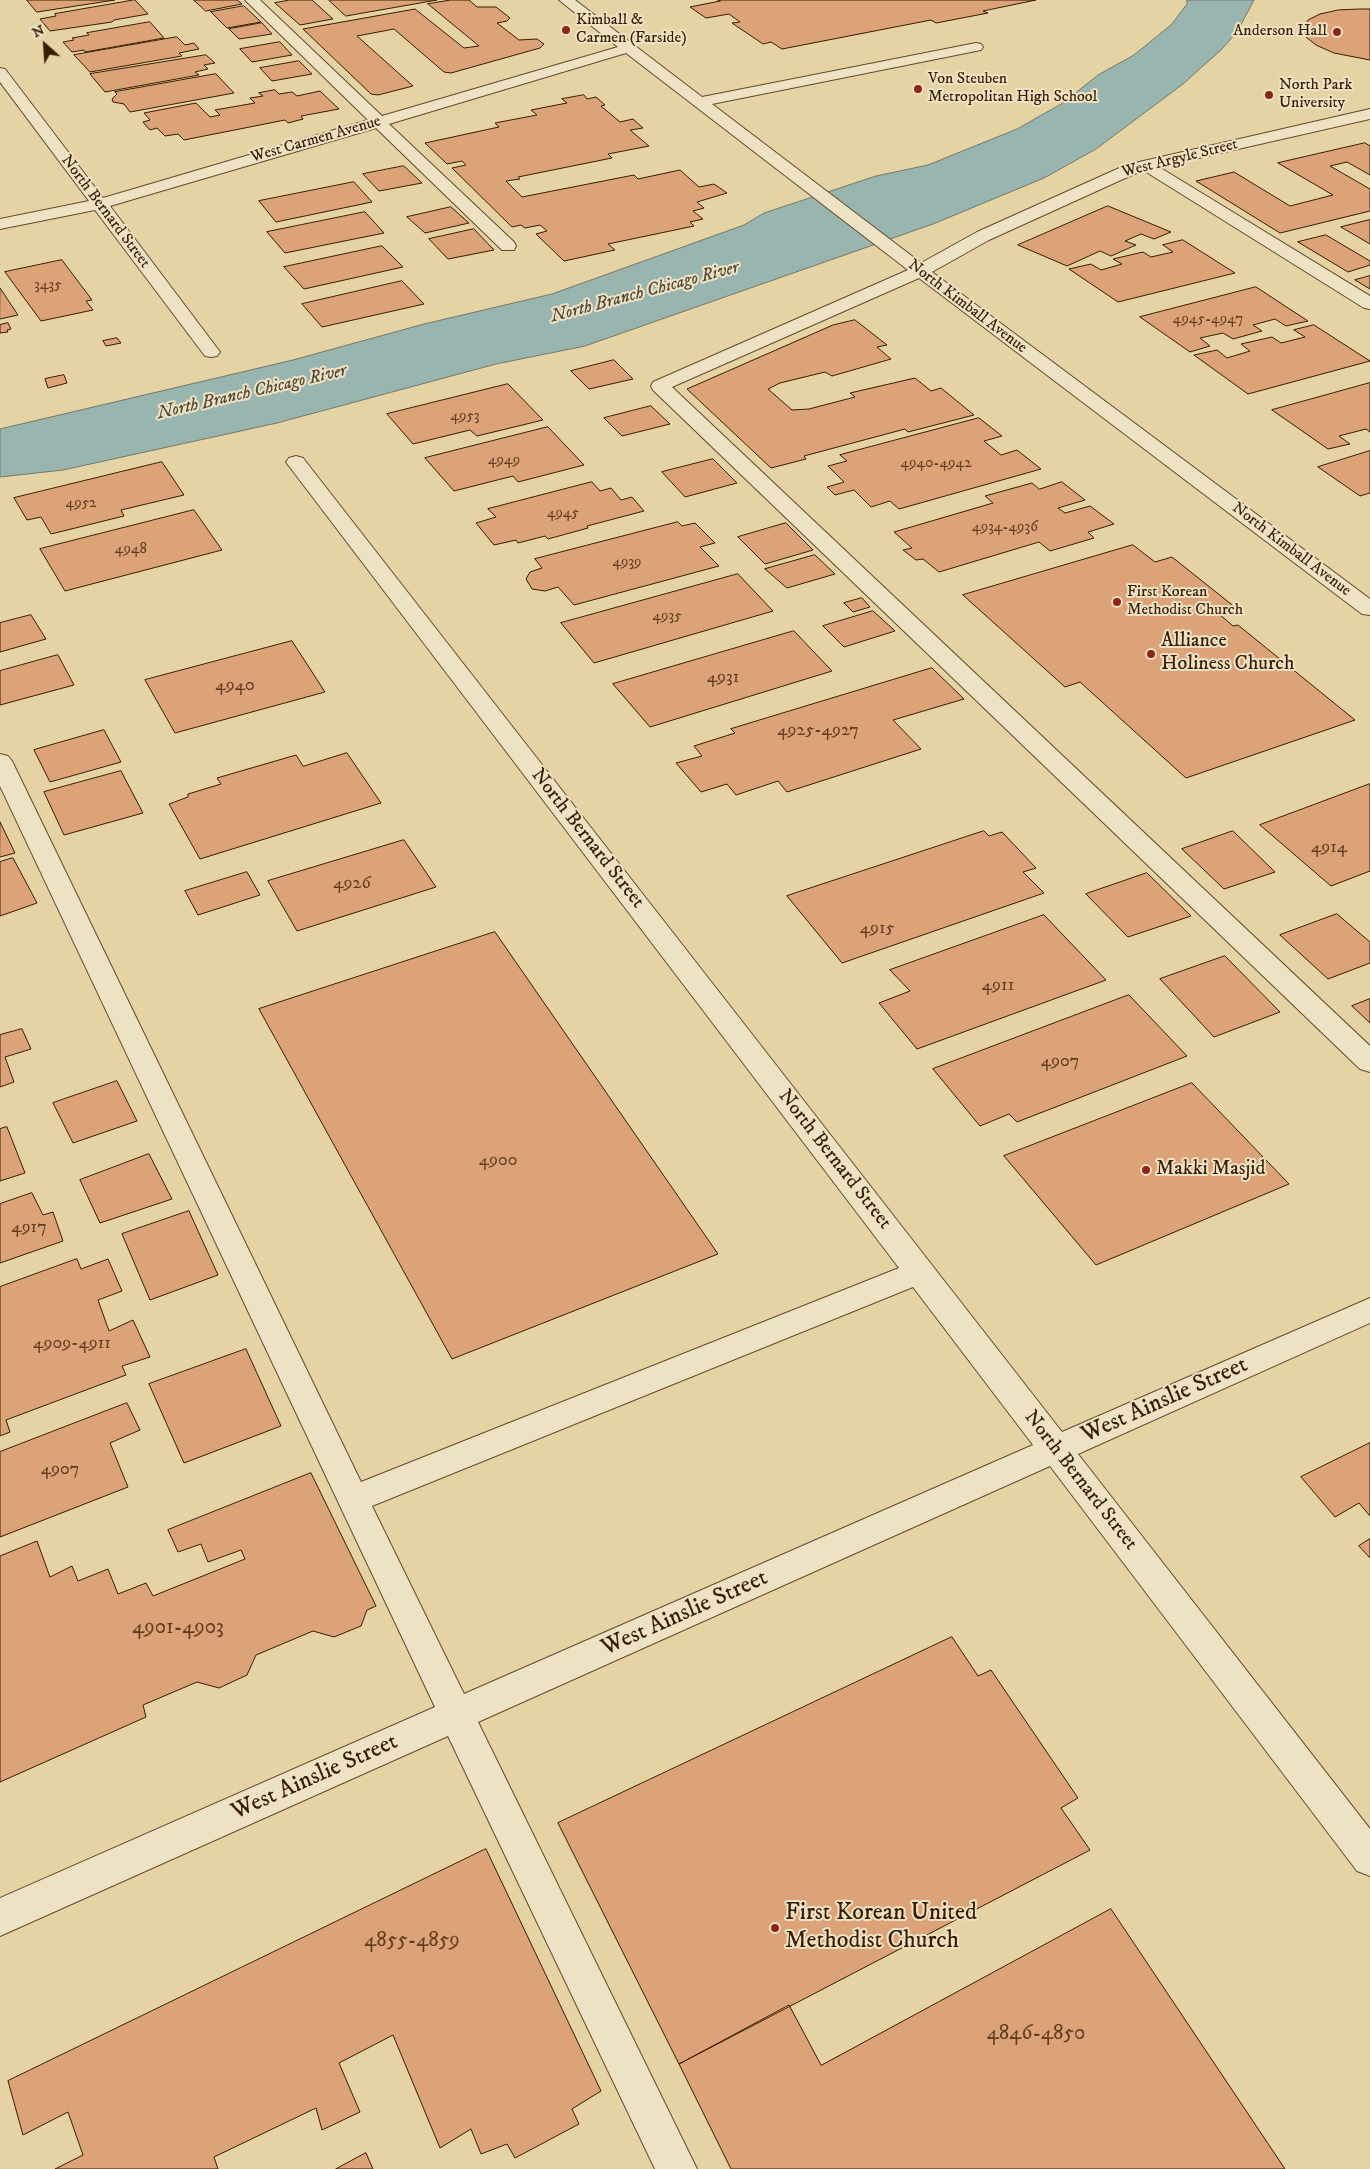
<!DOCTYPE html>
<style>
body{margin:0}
#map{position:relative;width:1370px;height:2169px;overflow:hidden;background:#e5d3a4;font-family:"IM FELL DW Pica",serif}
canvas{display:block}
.north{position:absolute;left:20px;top:20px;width:50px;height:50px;-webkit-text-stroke:4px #eee2c4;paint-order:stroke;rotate:334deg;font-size:14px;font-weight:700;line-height:20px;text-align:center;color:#381c03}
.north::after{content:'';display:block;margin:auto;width:18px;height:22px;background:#381c03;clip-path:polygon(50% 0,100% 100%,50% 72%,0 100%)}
</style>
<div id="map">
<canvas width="1370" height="2169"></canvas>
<div class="north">N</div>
</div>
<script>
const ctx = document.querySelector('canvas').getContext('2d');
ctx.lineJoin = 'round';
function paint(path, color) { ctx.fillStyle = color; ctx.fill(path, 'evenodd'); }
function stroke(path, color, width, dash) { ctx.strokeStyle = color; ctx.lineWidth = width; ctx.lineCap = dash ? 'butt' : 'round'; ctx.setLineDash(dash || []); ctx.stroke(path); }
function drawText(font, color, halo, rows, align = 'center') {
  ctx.font = font + ' "IM FELL DW Pica",serif'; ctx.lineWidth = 4; ctx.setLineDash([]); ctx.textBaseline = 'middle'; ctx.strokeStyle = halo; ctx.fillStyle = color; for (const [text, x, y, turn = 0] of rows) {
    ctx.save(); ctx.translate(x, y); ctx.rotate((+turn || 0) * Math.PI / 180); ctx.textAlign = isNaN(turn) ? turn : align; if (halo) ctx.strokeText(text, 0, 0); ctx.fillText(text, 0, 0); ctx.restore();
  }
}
const water = new Path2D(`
 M1187 0H1254L1237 32 1222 49 1183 84 1096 149 1044 178 933 224 585 346 496 364 277 423 63 470 0 477V429L293 360 424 324 552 294 744 225 764 213 876 176 928 165 1017 129 1063 103 1098 75 1134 55 1172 24 1187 4Z`);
paint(water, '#98b6af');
stroke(water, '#72786a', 1);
const building = new Path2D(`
 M27 0H115L37 12Z
 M135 0 148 14 114 20 112 22 50 31 40 19 56 16 55 14Z
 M194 0H237L242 4 206 11Z
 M290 0H312L333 19 300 25 275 3Z
 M329 0H437L346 16Z
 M451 0H469L477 7H496L510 18 507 21 497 23 519 40 537 39 544 44 540 48 451 73 444 72 394 29 357 36 413 86 378 95 371 94 303 29 415 9 464 48 479 46 428 4Z
 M718 0H1036L983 11 988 13 936 23 931 20 782 49 771 42 763 44 732 23 740 22 729 14 706 18 690 7 720 1Z
 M244 6 261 22 227 28 211 12Z
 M1360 9H1370V60L1334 53 1316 45 1306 37 1303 28 1308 20 1320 14 1338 10Z
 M150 22 164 38 85 52 84 50 72 52 63 42 74 40 72 38 89 35 87 33Z
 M262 23 272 34 239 39 229 29Z
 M177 37 185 45 194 43 199 49 179 53 182 56 90 72 74 55Z
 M280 42 292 55 252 62 240 49Z
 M206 55 215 63 204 65 208 69 195 72 199 75 105 92 90 74Z
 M299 61 312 74 272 81 260 68Z
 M216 74 234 93 130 112 124 104 113 102 112 99 117 94 115 92Z
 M275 90 279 94 292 92 297 96 320 91 339 109 301 116 303 119 288 123 285 120 184 140 178 134 165 136 157 128 150 130 143 122 150 120 144 113 196 103 210 117 220 115 215 110 255 103 250 98 263 96 259 93Z
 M584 95 587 99 596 97 605 105 601 106 620 122 633 119 643 128 630 130 649 146 608 154 612 158 518 177 520 179 506 181 522 197 634 175 638 179 680 170 699 187 714 184 727 193 697 202 704 208 693 211 703 219 690 222 694 226 608 244 615 250 564 261 536 234 547 231 540 225 525 228 521 225 512 227 452 168 466 165 462 161 447 164 425 143 499 127 495 123 537 115 531 110 567 103 562 99Z
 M1365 143 1370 146V175L1347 162 1330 166 1370 189V211L1280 233 1196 181 1234 172 1290 206 1333 195 1278 163Z
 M404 166 422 183 379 191 363 174Z
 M354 182 372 202 276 222 259 201Z
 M1108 206 1171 232 1154 239 1141 234 1125 241 1136 245 1111 256 1100 251 1067 266 1018 245Z
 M451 207 469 223 425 233 407 217Z
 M365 212 384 233 285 253 267 232Z
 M1370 220V244L1341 227Z
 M474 229 494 250 448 259 429 239Z
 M1326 235 1370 261V265L1348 272 1298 242Z
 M1183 240 1235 273 1118 302 1069 269 1091 264 1101 270 1122 264 1113 259 1143 252 1151 257 1173 252 1163 245Z
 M382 246 403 267 304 289 284 267Z
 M62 260 92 300 86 301 93 310 41 321 5 272Z
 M1370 276V289L1355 280Z
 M402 281 424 304 322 327 302 304Z
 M1256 287 1308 321 1286 326 1275 319 1253 325 1262 331 1233 339 1223 333 1200 338 1210 346 1190 352 1140 317Z
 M0 288 18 315 0 319Z
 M855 320 887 345 877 347 891 359 832 376 825 372 780 383 768 389 792 410 809 409 855 397 850 393 915 378 931 391 941 388 974 415 908 432 905 429 804 456 806 459 771 468 687 389 833 325Z
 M8 323 11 329 7 330 8 332 0 333V325Z
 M1314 325 1370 361 1248 394 1194 355 1217 350 1227 358 1250 351 1241 344 1272 337 1281 343 1305 337 1294 330Z
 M117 338 121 343 106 346 103 341Z
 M614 360 633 379 589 389 571 371Z
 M64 375 67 383 48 388 45 379Z
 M1370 383V432L1366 429 1339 436 1350 444 1328 449 1272 410Z
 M508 384 543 420 477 436 470 430 413 444 387 414Z
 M651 406 670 424 622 436 604 418Z
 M979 418 1002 436 984 441 1001 455 1017 450 1041 469 899 509 890 501 871 507 854 490 835 495 827 487 844 482 828 466 847 461 840 455Z
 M548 427 584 465 518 482 513 476 454 491 425 458Z
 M1370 451V493L1360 496 1318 467Z
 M713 459 737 483 685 497 662 472Z
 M162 462 184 495 121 510 124 516 51 534 41 517 27 520 14 498Z
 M592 482 600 491 611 488 621 500 632 497 644 511 587 526 588 528 548 539 545 536 518 543 516 540 494 545 476 523 496 517 488 509Z
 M1062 482 1085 500 1058 508 1065 513 1090 506 1114 524 1088 532 1094 538 1050 551 1039 542 939 572 923 559 916 560 903 550 912 548 894 532 993 503 985 496 1032 483 1039 489Z
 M194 510 222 550 65 591 40 549Z
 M678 522 682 526 695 523 715 543 700 547 719 566 574 605 558 587 545 591 532 589 526 579 530 572 542 568 535 559Z
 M786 523 813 550 765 564 738 537Z
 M1133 545 1155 562 1172 557 1236 608 1218 613 1233 626 1238 625 1355 720 1186 778 1080 682 1065 687 963 595Z
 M815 555 835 574 787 588 765 569Z
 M738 574 773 611 594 663 561 623Z
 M862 598 870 607 853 612 844 603Z
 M873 611 895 631 844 647 823 626Z
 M31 615 46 639 0 652V623Z
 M794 631 832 671 650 727 613 684Z
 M292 641 325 692 175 733 145 680Z
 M58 655 74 685 0 705V671Z
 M932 668 964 699 893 720 921 749 787 792 778 781 736 795 727 784 701 792 676 763 702 756 694 746 735 733 731 729Z
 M104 730 121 762 50 782 34 750Z
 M347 753 381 803 200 859 169 804 188 797V794L221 784 217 778 296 755 303 766Z
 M121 771 143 813 64 835 44 792Z
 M1370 784V871L1331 886 1260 825Z
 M0 822 15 853 0 857Z
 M984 831 989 836 1002 832 1036 868 1023 872 1044 893 842 963 787 896Z
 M1233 831 1275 872 1224 889 1182 849Z
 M404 840 436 887 297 931 268 881Z
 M13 858 37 903 0 916V862Z
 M247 872 260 895 198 915 185 891Z
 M1147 873 1191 916 1128 937 1086 894Z
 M1337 914 1370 942V963L1328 979 1280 935Z
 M1044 915 1106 980 917 1049 879 1003 910 991 890 970Z
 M495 932 718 1254 452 1359 259 1009Z
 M1225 956 1280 1012 1214 1037 1160 979Z
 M1129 995 1187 1056 1017 1122 1009 1114 980 1126 933 1069Z
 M1370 999V1023L1352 1006Z
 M22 1029 31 1049 5 1057 14 1082 0 1087V1035Z
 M117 1081 137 1121 73 1143 53 1103Z
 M1192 1083 1289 1184 1096 1265 1004 1156Z
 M7 1127 25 1173 0 1181V1129Z
 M149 1154 172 1199 100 1223 80 1180Z
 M32 1193 43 1215 53 1212 63 1241 0 1263V1204Z
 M189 1211 218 1275 150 1300 122 1234Z
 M77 1259 81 1269 108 1259 122 1291 98 1300 109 1331 133 1320 150 1357 122 1366 126 1375 6 1420 10 1432 0 1436V1287Z
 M246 1349 281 1426 184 1463 149 1384Z
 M127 1403 140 1430 110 1443 128 1487 0 1537V1452Z
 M1370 1443V1516L1359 1503 1335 1517 1301 1477Z
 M311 1473 376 1606 367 1610 361 1626 334 1637 313 1631 256 1655 247 1675 219 1688 197 1682 143 1705 146 1717 0 1782V1556L37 1541 50 1577 72 1566 78 1581 108 1569 118 1594 146 1583 153 1596 245 1559 241 1550 208 1562 201 1544 178 1552 168 1530Z
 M1370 1539V1558L1359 1546Z
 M952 1637 978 1676 991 1670 1078 1798 1061 1808 1090 1850 679 2064 558 1823Z
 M486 1849 601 2091 572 2109 579 2124 515 2158 507 2144 481 2154 471 2129 440 2148 393 2035 339 2063 360 2112 322 2130 316 2108 214 2157 218 2169H55L83 2155 68 2112 23 2135 8 2081Z
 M1111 1909 1285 2169H731L679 2064 789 2005 821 2065Z
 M366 2153 373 2169H336Z`);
paint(building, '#dba377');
stroke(building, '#381c03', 1);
const minor = new Path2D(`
 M245 0H260L382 116 618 47 559 0H575L702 97 976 43 981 44 983 47 981 50 976 51 712 104 921 263 977 232 1126 165 1370 109V119L1159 167 1370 296V309L1364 308 1143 170 989 240 932 272 1370 599V615L1362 614 919 278 672 387 1370 1046V1072L1360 1069 653 390 651 386 653 382 908 270 626 53 389 124 514 242 516 246 514 250H502L376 128 110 206 217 348 220 352 217 356 211 357 205 356 95 210 0 229V219L89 201 0 82V68L5 69 103 198 368 120Z
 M296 456 303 458 1062 1432 1370 1298V1323L1078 1454 1370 1829V1876L1357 1871 1050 1466 478 1722 697 2169H655L448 1736 0 1936V1898L435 1707 0 786V754L8 756 12 761 361 1482 899 1268 289 466 286 462 289 458ZM913 1287 1033 1445 464 1694 372 1506Z`);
stroke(minor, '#634a2b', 2);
paint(minor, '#eee2c4');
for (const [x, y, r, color] of [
 [566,30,5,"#8f2418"],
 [1337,32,5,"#8f2418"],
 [918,89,5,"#8f2418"],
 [1269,95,5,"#8f2418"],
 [1117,602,5,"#8f2418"],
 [1151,654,5,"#8f2418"],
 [1146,1170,5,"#8f2418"],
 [775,1928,5,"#8f2418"]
]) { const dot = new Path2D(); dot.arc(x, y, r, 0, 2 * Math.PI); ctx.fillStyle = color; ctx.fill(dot); stroke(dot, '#eee2c4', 2); }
drawText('15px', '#613e20', null, [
 ["3435",48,286],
 ["4945-4947",1208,320],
 ["4953",465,417],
 ["4949",504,461],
 ["4940-4942",936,464],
 ["4952",81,504],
 ["4945",563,514],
 ["4934-4936",1005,528],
 ["4948",131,550],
 ["4939",627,563],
 ["4935",667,617]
]);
drawText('16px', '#381c03', '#eee2c4', [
 ["Kimball &",576,21],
 ["Carmen (Farside)",576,39],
 ["Anderson Hall",1327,32,"right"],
 ["Von Steuben",928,80],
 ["Metropolitan High School",928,98],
 ["North Park",1279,86],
 ["University",1279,104],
 ["First Korean",1127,593],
 ["Methodist Church",1127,611]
], 'left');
drawText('16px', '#381c03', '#eee2c4', [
 ["West Carmen Avenue",316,140,-16],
 ["West Argyle Street",1180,159,-14],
 ["North Bernard Street",105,212,53],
 ["North Kimball Avenue",967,307,37],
 ["North Kimball Avenue",1291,550,37]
]);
drawText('italic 18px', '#554a37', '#eee2c4', [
 ["North Branch Chicago River",645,293,-15],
 ["North Branch Chicago River",252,393,-13]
]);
drawText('18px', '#613e20', null, [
 ["4931",723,678],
 ["4940",235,686],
 ["4925-4927",818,731],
 ["4914",1329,848],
 ["4926",352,884],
 ["4915",877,929],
 ["4911",998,986],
 ["4907",1060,1062],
 ["4900",498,1161],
 ["4917",29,1228],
 ["4909-4911",72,1344],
 ["4907",60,1470]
]);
drawText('20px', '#381c03', '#eee2c4', [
 ["Alliance",1161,642],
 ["Holiness Church",1161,665],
 ["Makki Masjid",1156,1170]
], 'left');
drawText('20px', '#381c03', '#eee2c4', [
 ["North Bernard Street",587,839,52],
 ["North Bernard Street",834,1160,52],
 ["North Bernard Street",1080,1481,52]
]);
drawText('21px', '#613e20', null, [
 ["4901-4903",178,1629],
 ["4855-4859",412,1942],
 ["4846-4850",1036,2035]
]);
drawText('24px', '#381c03', '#eee2c4', [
 ["West Ainslie Street",1165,1401,-24],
 ["West Ainslie Street",685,1614,-24],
 ["West Ainslie Street",315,1778,-24]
]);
drawText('24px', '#381c03', '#eee2c4', [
 ["First Korean United",785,1914],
 ["Methodist Church",785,1942]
], 'left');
</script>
